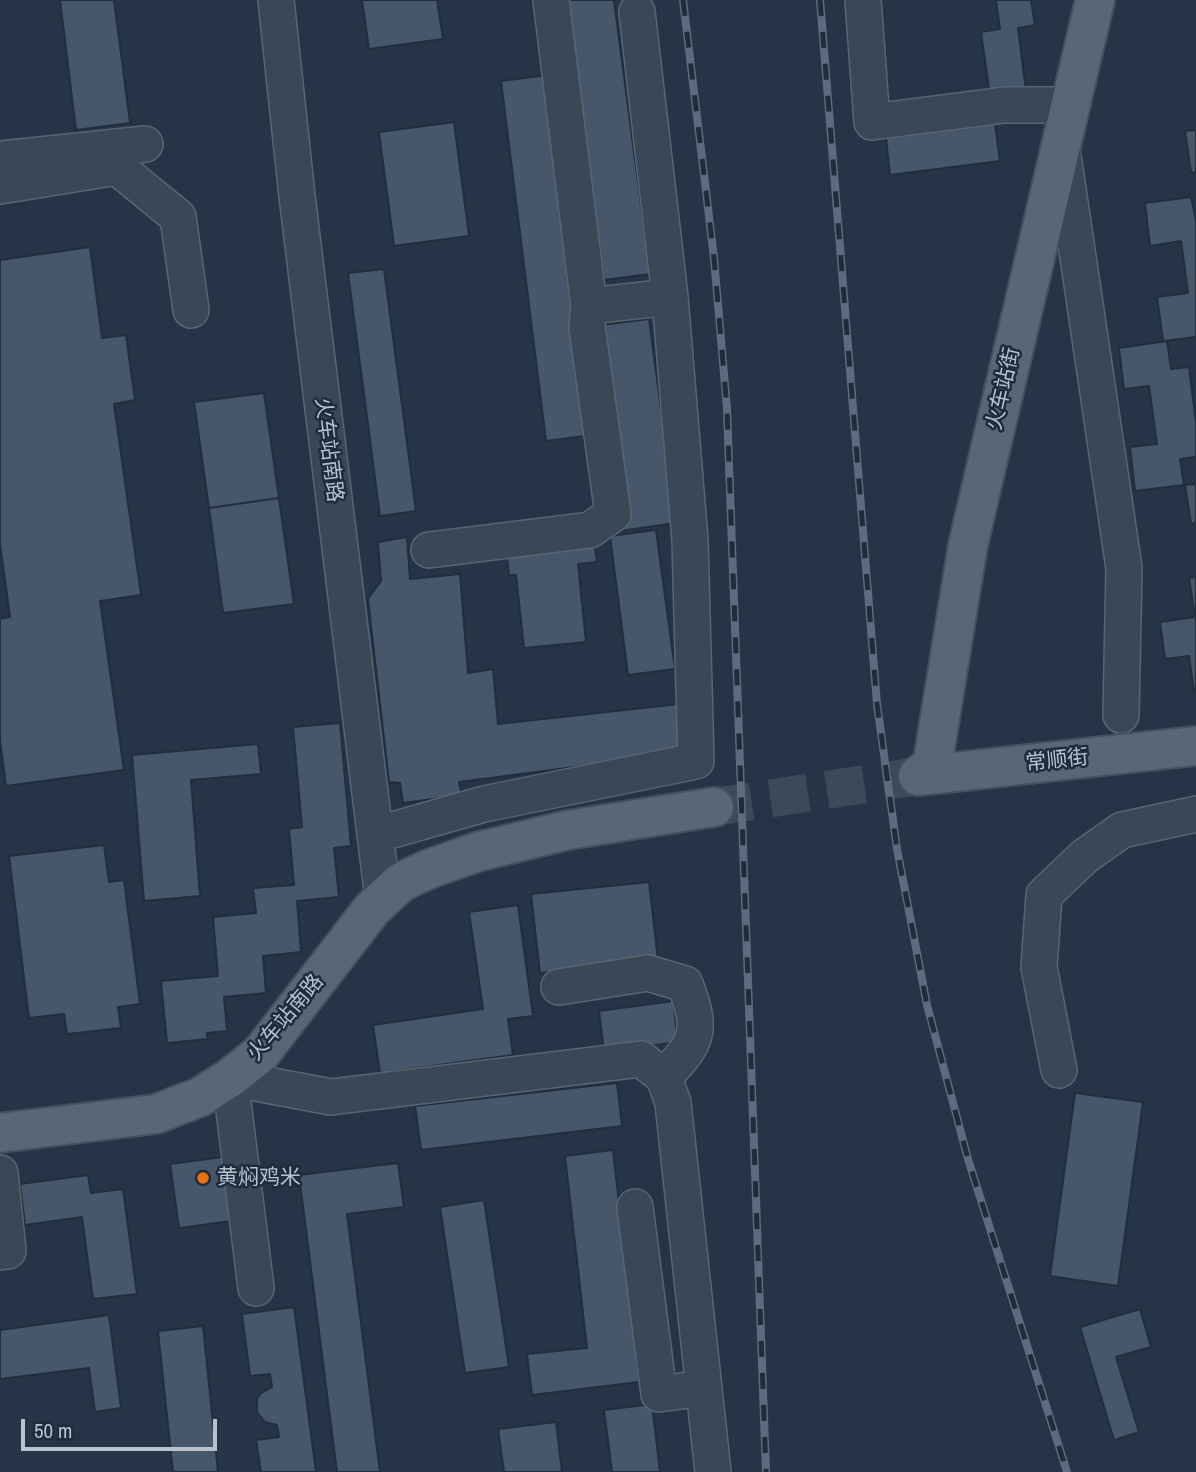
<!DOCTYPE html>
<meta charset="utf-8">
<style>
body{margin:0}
#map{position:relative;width:1196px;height:1472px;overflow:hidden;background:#253547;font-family:"Archivo Narrow",sans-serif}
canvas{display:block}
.scale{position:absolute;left:21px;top:1419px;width:196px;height:32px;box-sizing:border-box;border:4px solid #b8c2cf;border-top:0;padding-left:9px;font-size:21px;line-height:24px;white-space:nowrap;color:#b8c2cf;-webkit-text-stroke:5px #1e2c3c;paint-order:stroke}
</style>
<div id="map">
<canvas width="1196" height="1472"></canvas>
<div class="scale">50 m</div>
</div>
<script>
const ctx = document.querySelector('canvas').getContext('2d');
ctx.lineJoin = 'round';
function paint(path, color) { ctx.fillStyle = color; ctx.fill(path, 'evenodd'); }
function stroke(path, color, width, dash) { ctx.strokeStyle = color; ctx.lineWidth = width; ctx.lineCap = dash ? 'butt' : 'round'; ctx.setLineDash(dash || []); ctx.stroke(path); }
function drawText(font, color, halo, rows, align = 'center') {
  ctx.font = font + ' "Archivo Narrow","Noto Sans SC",sans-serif'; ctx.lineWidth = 5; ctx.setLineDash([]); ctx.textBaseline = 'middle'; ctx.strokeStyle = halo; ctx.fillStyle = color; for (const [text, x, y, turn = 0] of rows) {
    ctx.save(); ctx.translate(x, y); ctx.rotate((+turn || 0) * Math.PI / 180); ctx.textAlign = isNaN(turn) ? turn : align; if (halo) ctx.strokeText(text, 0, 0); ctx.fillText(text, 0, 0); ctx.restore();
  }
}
const building = new Path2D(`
 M60 0H114L130 123 76 130Z
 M362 0H437L443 39 369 49Z
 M567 0H614L650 274 604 280Z
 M996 0H1031L1035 25 1018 28 1026 91 990 96 981 32 1000 29Z
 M548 75 593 435 546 441 501 81Z
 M454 122 469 236 394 246 379 132Z
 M995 124 1000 161 890 175 886 138Z
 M1196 130V172L1191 173 1185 131Z
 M1191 197 1196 220V337L1163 341 1157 297 1188 293 1181 241 1150 246 1145 203Z
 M90 247 102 338 126 335 135 400 114 404 141 595 100 601 124 770 6 786 0 741V619L10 617 0 544V260Z
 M384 269 416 511 380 516 348 273Z
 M649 319 676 523 620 531 593 326Z
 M1167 341 1171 369 1189 367 1196 422V457L1180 459 1184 485 1135 491 1130 447 1157 444 1149 386 1124 389 1119 348Z
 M264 393 279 498 209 508 194 402Z
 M1196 484V523L1191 524 1185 485Z
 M279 498 294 604 223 613 209 508Z
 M656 530 675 669 628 675 610 536Z
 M407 537 410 579 460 574 468 673 493 669 498 724 679 704 683 753 459 782 462 795 403 803 400 783 389 782 368 599 381 581 378 542Z
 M594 540 597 562 578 564 586 642 524 648 516 575H509L506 549Z
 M1196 577V690L1194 691 1189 656 1165 659 1160 622 1195 617 1189 578Z
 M340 723 351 846 334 848 339 897 297 901 301 952 263 956 266 993 224 997 227 1031 207 1033 208 1039 167 1043 161 981 218 976 213 917 256 913 253 888 294 885 289 829 302 827 293 727Z
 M258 744 261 774 191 780 200 896 144 901 132 755Z
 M104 845 109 882 124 880 140 1004 118 1007 121 1028 67 1034 64 1014 29 1018 9 856Z
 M649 882 658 960 540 973 531 894Z
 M518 905 533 1016 508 1019 513 1055 380 1073 373 1025 483 1009 469 912Z
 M673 1001 678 1042 604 1052 599 1011Z
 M617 1083 622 1126 421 1150 415 1106Z
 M1075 1093 1143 1102 1118 1286 1050 1276Z
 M613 1150 639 1382 532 1395 527 1354 587 1348 565 1156Z
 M230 1156 239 1220 179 1228 170 1164Z
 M398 1163 404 1207 347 1214 380 1472H337L299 1175Z
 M88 1175 91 1193 123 1189 137 1294 93 1299 82 1217 25 1225 20 1184Z
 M484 1200 509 1367 465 1373 440 1207Z
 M294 1307 316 1472H261L256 1440 279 1437 277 1425 265 1422 257 1412V1399L261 1393 272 1387 270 1374 250 1376 242 1314Z
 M1140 1309 1151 1347 1116 1357 1139 1432 1114 1440 1080 1327Z
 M109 1315 121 1408 95 1412 89 1368 0 1379V1330Z
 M203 1326 218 1472H173L158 1331Z
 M652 1404 660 1472H612L604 1410Z
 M556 1422 562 1472H504L498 1429Z`);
paint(building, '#47576b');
stroke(building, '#212e3e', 2);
stroke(new Path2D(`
 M714 807 918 776`), '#3b4a5b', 38, [38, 19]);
const minor = new Path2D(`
 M276 0 297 196 383 899
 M551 0 589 306 670 297
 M863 0 872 122 1004 105H1070
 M1062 149 1124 568 1121 715
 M0 159 145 144
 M0 186 117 167 178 217 191 310
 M429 550 590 530 613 514 587 327 589 306
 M375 835 484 804 696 761 690 540 670 297 637 12
 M559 987 648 973 685 984C703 1032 698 1041 664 1077
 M1059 1070 1039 967 1044 895 1085 856 1122 830 1196 814
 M0 1173 8 1251 0 1252
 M635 1207 659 1394 704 1388
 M256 1288 230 1078 331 1097 641 1059 664 1077 673 1103 713 1472`);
const major = new Path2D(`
 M918 776 928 768 933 761 968 545 1095 0
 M918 776 1196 746
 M0 1133 156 1114 200 1097 230 1078 261 1053 372 909 401 882 429 869 477 852 568 830 714 807`);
stroke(minor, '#596573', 38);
stroke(major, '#44505f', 42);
stroke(minor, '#3a4756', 35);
stroke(major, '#586676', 38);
const rail = new Path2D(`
 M683 0 714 258 727 409 766 1472
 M820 0 877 704 897 849 927 1005 968 1159 1067 1472`);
stroke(rail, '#5c6b7d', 8);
stroke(rail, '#1e2c3c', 5, [16]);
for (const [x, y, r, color] of [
 [203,1178,7,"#e8710a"]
]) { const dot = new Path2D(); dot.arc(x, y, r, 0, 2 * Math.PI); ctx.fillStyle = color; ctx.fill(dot); stroke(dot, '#1e2c3c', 2.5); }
drawText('21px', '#b8c2cf', '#1e2c3c', [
 ["火车站街",1004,389,-77],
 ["火车站南路",328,450,83],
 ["常顺街",1057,761,-6],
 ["火车站南路",286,1018,-50]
]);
drawText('21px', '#b8c2cf', '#1e2c3c', [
 ["黄焖鸡米",217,1178]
], 'left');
</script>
